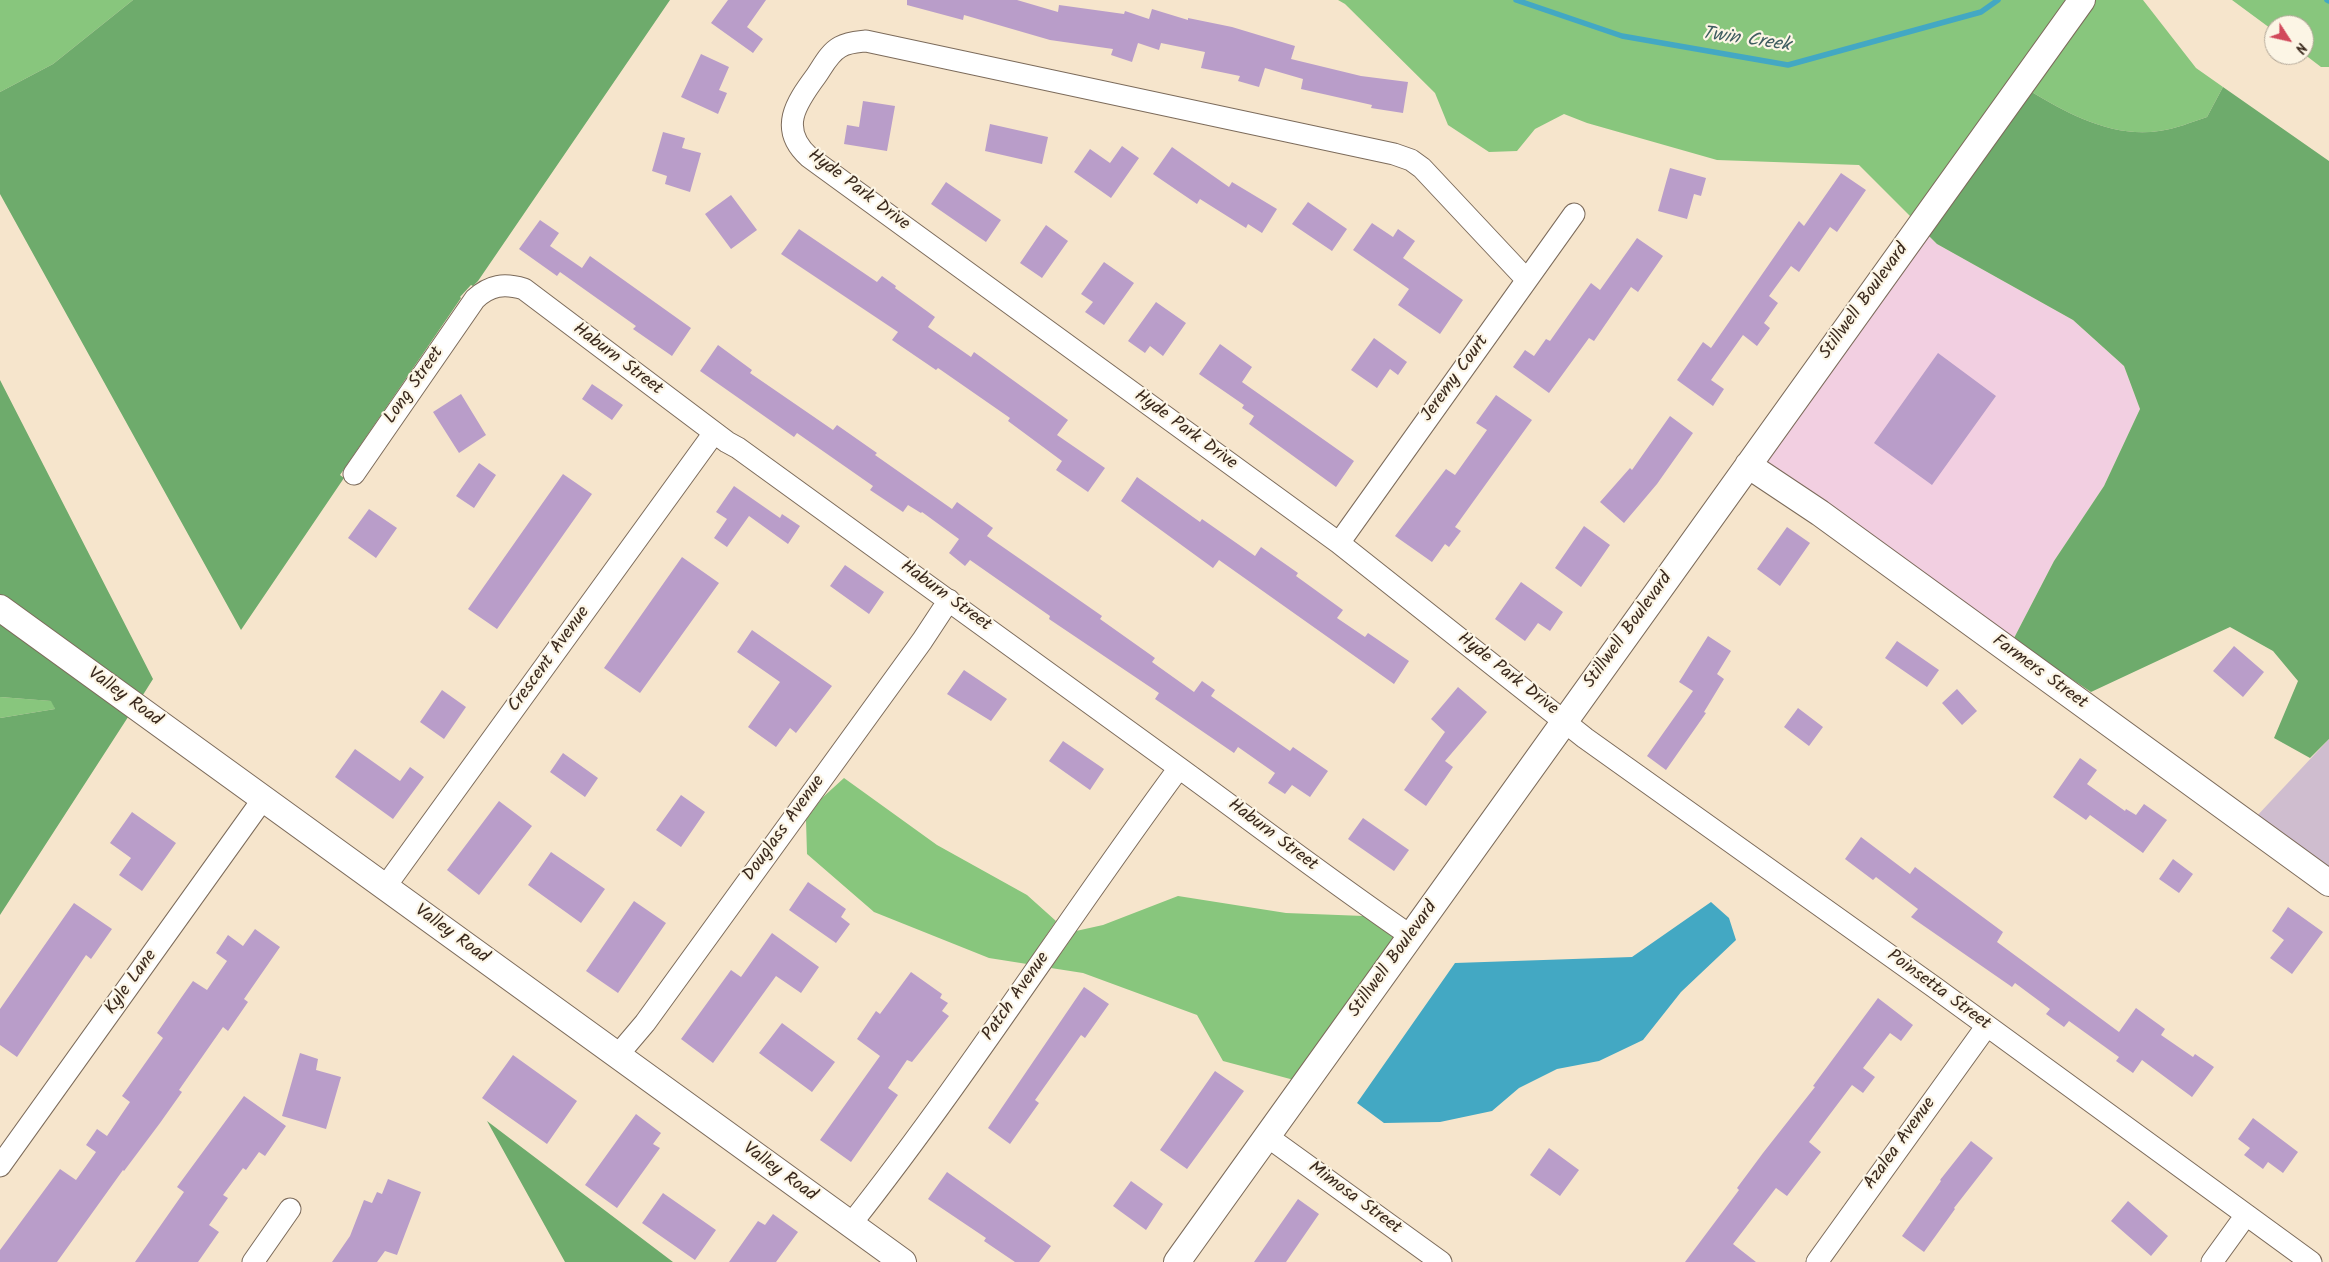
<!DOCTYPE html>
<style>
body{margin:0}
#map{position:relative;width:2329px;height:1262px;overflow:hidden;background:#f6e5cc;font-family:Kalam,sans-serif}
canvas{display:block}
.north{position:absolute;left:2264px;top:15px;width:50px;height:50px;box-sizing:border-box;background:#fcf5e5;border:1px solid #afa495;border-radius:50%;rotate:125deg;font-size:14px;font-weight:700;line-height:20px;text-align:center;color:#3b2a1e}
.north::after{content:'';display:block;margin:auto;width:18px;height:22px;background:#d1495b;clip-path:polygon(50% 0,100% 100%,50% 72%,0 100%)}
</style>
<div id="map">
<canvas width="2329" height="1262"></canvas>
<div class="north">N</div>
</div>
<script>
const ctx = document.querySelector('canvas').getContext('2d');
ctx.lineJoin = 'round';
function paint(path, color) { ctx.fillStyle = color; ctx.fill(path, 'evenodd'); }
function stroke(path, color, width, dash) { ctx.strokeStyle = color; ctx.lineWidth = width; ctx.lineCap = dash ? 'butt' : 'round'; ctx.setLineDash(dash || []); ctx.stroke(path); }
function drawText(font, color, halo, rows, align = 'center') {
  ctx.font = font + ' Kalam,sans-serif'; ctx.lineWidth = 4.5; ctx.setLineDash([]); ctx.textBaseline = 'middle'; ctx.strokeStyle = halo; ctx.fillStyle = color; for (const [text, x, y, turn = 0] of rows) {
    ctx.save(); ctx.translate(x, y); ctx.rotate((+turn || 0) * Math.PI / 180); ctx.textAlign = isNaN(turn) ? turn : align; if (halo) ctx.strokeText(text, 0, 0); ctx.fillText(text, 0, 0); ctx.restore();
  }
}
paint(new Path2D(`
 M1927 234 1937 244 2073 320 2124 366 2140 409 2104 486 2054 561 2013 640 1763 463Z`), '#f2cfe1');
paint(new Path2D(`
 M2329 739V871L2255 818Z`), '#cfbdcf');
paint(new Path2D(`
 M0 0H133L53 64 0 92Z
 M1338 0H2068L1912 218 1859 165 1717 160 1587 123 1564 114 1535 129 1517 151 1489 152 1448 125 1435 93 1345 4Z
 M2096 0H2143L2196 68 2223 87 2207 117C2192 122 2175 129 2159 131 2113 138 2068 114 2030 91Z
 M2232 0H2329V67H2321L2304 54V25H2274V31Z
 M0 697 52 701 55 709 0 718Z
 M844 778 937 845 1027 895 1056 921 1027 964 989 958 874 912 807 854 806 820 822 798Z
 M1178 896 1286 913 1364 916 1396 938 1294 1080 1223 1061 1197 1015 1083 973 1051 968 1076 931 1103 925Z`), '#88c67d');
paint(new Path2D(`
 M133 0H670L478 281 473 286 471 285 460 297 461 298 340 475 344 478 241 630 0 194V92L53 64Z
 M2223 87 2329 161V739L2310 758 2274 738 2298 681 2273 651 2230 627 2091 692 2013 640 2054 561 2104 486 2140 409 2124 366 2073 320 1937 244 1927 234 2030 91C2068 114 2113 138 2159 131 2175 129 2192 122 2207 117Z
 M0 380 153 679 141 698 0 596Z
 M0 620 130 714 0 915V718L55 709 51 701 0 697Z
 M487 1121 673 1262H565Z`), '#6eab6c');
paint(new Path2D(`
 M1711 902 1729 918 1736 940 1681 992 1643 1040 1599 1061 1557 1069 1519 1088 1492 1111 1440 1122 1384 1123 1357 1103 1455 963 1632 957Z`), '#43a8c3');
stroke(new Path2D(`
 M1516 0 1622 36 1788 65 1981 12 1998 0
 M2327 0 2329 1`), '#43a8c3', 5.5);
paint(new Path2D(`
 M728 0H766L747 27 763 39 753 53 711 23Z
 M907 0H1017L1058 12 1059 5 1124 14 1125 11 1149 19 1152 9 1188 20V18L1232 27 1295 46 1291 59 1361 76 1408 82 1403 113 1371 108 1372 105 1301 89 1303 79 1265 68 1259 87 1238 81 1240 76 1201 68 1205 52 1161 43 1159 50 1138 43 1132 62 1111 55 1113 49 1050 40 964 15 963 20 907 5Z
 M701 54 729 67 719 90 727 93 718 114 681 97Z
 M863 101 895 106 887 151 844 144 847 125 859 127Z
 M990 124 1048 137 1042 164 985 151Z
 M663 132 685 138 682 148 701 153 690 192 665 184 667 176 652 171Z
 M1122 146 1139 158 1111 198 1074 172 1090 149 1110 163Z
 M1172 147 1229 187 1232 182 1277 209 1262 233 1248 224 1246 228 1200 199 1197 204 1153 174Z
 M1670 168 1706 178 1701 196 1694 194 1687 219 1658 211Z
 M1841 173 1866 190 1837 232 1830 227 1799 272 1791 266 1769 296 1778 303 1764 323 1770 328 1757 346 1743 335 1711 380 1724 389 1713 406 1677 380 1703 342 1711 348 1799 221 1804 226Z
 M946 182 1001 220 986 242 931 204Z
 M731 195 757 230 731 249 705 214Z
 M1308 202 1347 229 1332 251 1292 224Z
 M540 220 559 233 550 246 582 268 590 256 691 328 672 356 633 329 636 326 560 272 557 276 519 249Z
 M1372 223 1393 237 1398 229 1415 241 1403 258 1463 300 1440 334 1398 305 1409 289 1353 250Z
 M1046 225 1068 241 1042 278 1020 263Z
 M799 229 877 282 882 276 896 286 895 288 935 317 928 327 971 357 974 352 1068 420 1057 435 1105 468 1088 492 1056 470 1062 461 1008 421 1010 418 938 368 936 370 892 340 898 332 781 254Z
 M1637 238 1663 256 1638 292 1631 287 1594 341 1589 338 1549 393 1513 367 1525 350 1534 356 1546 339 1550 341 1591 283 1600 290Z
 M1104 262 1134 283 1104 325 1085 312 1093 302 1081 294Z
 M1156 302 1186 323 1163 356 1150 346 1145 353 1128 341Z
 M1374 338 1407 362 1398 375 1390 369 1377 388 1351 370Z
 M1220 344 1252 367 1242 382 1354 461 1336 487 1249 424 1254 416 1242 408 1244 405 1199 374Z
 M718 345 752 370 750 373 833 430 837 425 877 453 875 455 952 509 957 502 993 528 987 536 1102 616 1100 619 1155 658 1152 662 1194 692 1202 681 1215 690 1211 696 1290 751 1293 747 1328 771 1310 797 1292 785 1285 794 1268 783 1275 773 1238 747 1234 753 1155 699 1159 693 1049 619 1050 616 970 560 965 566 949 553 959 539 922 512 921 513 908 505 903 512 870 490 873 486 797 433 794 437 700 371Z
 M1938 353 1996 396 1932 485 1874 443Z
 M592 384 623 405 612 420 582 399Z
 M461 394 486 435 459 453 433 412Z
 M1496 395 1532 420 1455 527 1461 531 1449 547 1445 544 1432 562 1395 536 1446 469 1455 475 1487 430 1476 423Z
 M1670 416 1693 433 1657 484 1624 523 1600 502 1630 468 1632 470Z
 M479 463 496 475 474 508 456 496Z
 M563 474 592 494 497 629 468 609Z
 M1137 477 1200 522 1202 519 1255 556 1261 547 1298 573 1296 576 1343 610 1337 618 1365 637 1368 633 1409 661 1394 684 1219 560 1213 568 1121 501Z
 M734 486 780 518 782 514 800 526 788 544 749 516 727 547 714 538 727 519 716 512Z
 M369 509 397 528 376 558 348 538Z
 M1584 526 1610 545 1581 587 1555 568Z
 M1787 527 1810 543 1780 586 1757 569Z
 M682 557 719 583 640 693 604 668Z
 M845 565 884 592 869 614 830 586Z
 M1521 582 1563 612 1550 631 1538 623 1525 641 1495 619Z
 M752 630 832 686 796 733 790 728 776 747 748 727 780 682 737 652Z
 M1708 636 1731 651 1717 674 1724 679 1704 712 1706 713 1666 770 1647 756 1693 691 1679 682Z
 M1897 641 1939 670 1927 687 1885 658Z
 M2234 646 2264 672 2243 697 2213 671Z
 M964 670 1007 699 991 721 947 694Z
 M1458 687 1487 712 1445 761 1453 767 1426 806 1404 790 1445 732 1431 719Z
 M1957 689 1977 711 1962 725 1942 703Z
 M442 690 466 707 444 739 420 722Z
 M1798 708 1823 727 1809 746 1784 727Z
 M1063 741 1104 769 1090 790 1049 761Z
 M355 749 400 781 410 767 424 777 393 819 335 777Z
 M563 753 598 778 585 797 550 772Z
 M2080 758 2097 770 2087 784 2125 811 2126 809 2136 815 2144 804 2167 820 2143 853 2090 815 2086 820 2053 797Z
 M681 795 705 812 681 847 656 830Z
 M499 801 532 826 479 895 447 870Z
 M132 812 176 843 142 891 119 875 131 858 110 843Z
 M1363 818 1409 850 1394 871 1348 839Z
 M1861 837 1910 874 1915 867 2003 932 1997 942 2119 1032 2136 1008 2165 1029 2161 1035 2193 1057 2195 1054 2214 1067 2192 1097 2142 1060 2133 1073 2116 1061 2119 1057 2069 1021 2064 1027 2046 1014 2050 1009 2015 983 2012 987 1911 917 1918 909 1876 877 1873 880 1845 859Z
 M551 852 605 889 581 923 528 885Z
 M2173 859 2193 874 2179 893 2159 879Z
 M808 882 846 909 841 917 850 924 836 943 789 910Z
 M634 901 666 923 618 993 586 971Z
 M74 903 112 929 91 959 86 955 17 1057 0 1045V1009Z
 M2288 907 2323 932 2292 974 2270 958 2284 940 2272 931Z
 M255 929 280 947 244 999 248 1002 228 1031 223 1027 179 1090 182 1092 160 1123 124 1171 123 1170 57 1262H0V1250L60 1169 76 1180 96 1152 86 1145 97 1129 107 1136 130 1102 122 1096 163 1038 157 1033 181 998 193 981 207 990 227 961 216 953 228 935 243 946Z
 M772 933 819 967 801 993 776 976 713 1063 681 1039 731 970 741 977Z
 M911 972 942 994 940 998 948 1003 942 1011 949 1016 912 1062 907 1060 888 1088 898 1095 851 1162 820 1140 880 1056 857 1039 876 1011 880 1014Z
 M1084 987 1109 1004 1085 1038 1081 1035 1035 1100 1039 1103 1010 1144 988 1128Z
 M1878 998 1913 1025 1901 1041 1890 1033 1863 1068 1875 1077 1863 1093 1852 1085 1809 1142 1821 1152 1787 1196 1776 1188 1733 1244 1756 1262H1685L1739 1190 1737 1188 1763 1153 1815 1087 1813 1086Z
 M782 1023 835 1062 812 1092 759 1053Z
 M300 1053 318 1059 316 1070 341 1077 326 1129 282 1116Z
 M513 1055 577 1101 547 1144 482 1098Z
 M1215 1071 1244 1091 1187 1169 1160 1150Z
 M244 1096 286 1126 265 1156 259 1152 246 1170 243 1168 223 1195 228 1198 209 1225 219 1232 198 1262H135L184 1192 177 1187Z
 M636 1114 661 1133 653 1144 660 1148 617 1208 585 1185Z
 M2253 1118 2298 1152 2283 1173 2268 1162 2263 1169 2244 1155 2250 1148 2238 1139Z
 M1971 1141 1993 1158 1954 1208 1955 1209 1924 1252 1902 1236 1941 1181 1940 1180Z
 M1549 1148 1579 1170 1560 1196 1530 1175Z
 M947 1172 1051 1246 1039 1262H1015L984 1241 986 1238 928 1199Z
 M388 1179 421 1192 397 1255 385 1251 377 1262H332L350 1236 364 1200 372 1203 377 1192 382 1194Z
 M1131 1181 1163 1204 1146 1230 1113 1206Z
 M663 1193 716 1230 695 1260 642 1223Z
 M1298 1199 1319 1214 1286 1262H1254Z
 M2128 1201 2168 1236 2151 1256 2111 1221Z
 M773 1214 798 1232 776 1262H729L758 1221 765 1225Z`), '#b99dc9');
const minor = new Path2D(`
 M1527 280 1422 168 1411 160 1394 154 866 41C857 42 849 42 840 47 829 53 823 66 816 76 796 103 778 129 809 157L1339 543 1585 738 1934 987 2311 1262
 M354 474 475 299C490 285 504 283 524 289L727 442 738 448C882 552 1027 656 1171 762 1251 820 1329 880 1411 936
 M1339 543 1574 214
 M385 887 714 433
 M617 1056 645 1023 922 641 949 600
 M1268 1137 1441 1262
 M0 1166 263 799
 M851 1224C967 1077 1068 918 1179 768
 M253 1262 290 1209
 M1817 1262 1986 1027
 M2212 1262 2246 1215`);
const tertiary = new Path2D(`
 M1748 465 1820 513 2329 883
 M0 608 903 1262
 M1177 1262 2082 0`);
stroke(minor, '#7c6b5b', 23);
stroke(tertiary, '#7c6b5b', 28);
stroke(minor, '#fff', 21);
stroke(tertiary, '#fff', 26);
drawText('18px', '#3b2a1e', '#fcf5e5', [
 ["Hyde Park Drive",858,191,37],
 ["Stillwell Boulevard",1865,302,-54],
 ["Haburn Street",617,360,37],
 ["Jeremy Court",1456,379,-54],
 ["Long Street",415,386,-55],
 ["Hyde Park Drive",1185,431,36],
 ["Haburn Street",945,597,36],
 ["Stillwell Boulevard",1629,631,-54],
 ["Crescent Avenue",550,660,-54],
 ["Farmers Street",2039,673,36],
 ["Hyde Park Drive",1507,675,38],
 ["Valley Road",124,698,36],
 ["Douglass Avenue",785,829,-54],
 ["Haburn Street",1272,836,37],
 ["Valley Road",451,935,36],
 ["Stillwell Boulevard",1394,960,-54],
 ["Kyle Lane",132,983,-54],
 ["Poinsetta Street",1938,991,36],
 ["Patch Avenue",1017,997,-55],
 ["Azalea Avenue",1901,1144,-54],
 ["Valley Road",779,1173,36],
 ["Mimosa Street",1354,1199,36]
]);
drawText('italic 19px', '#3e5c60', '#fcf5e5', [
 ["Twin Creek",1746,41,8]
]);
</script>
